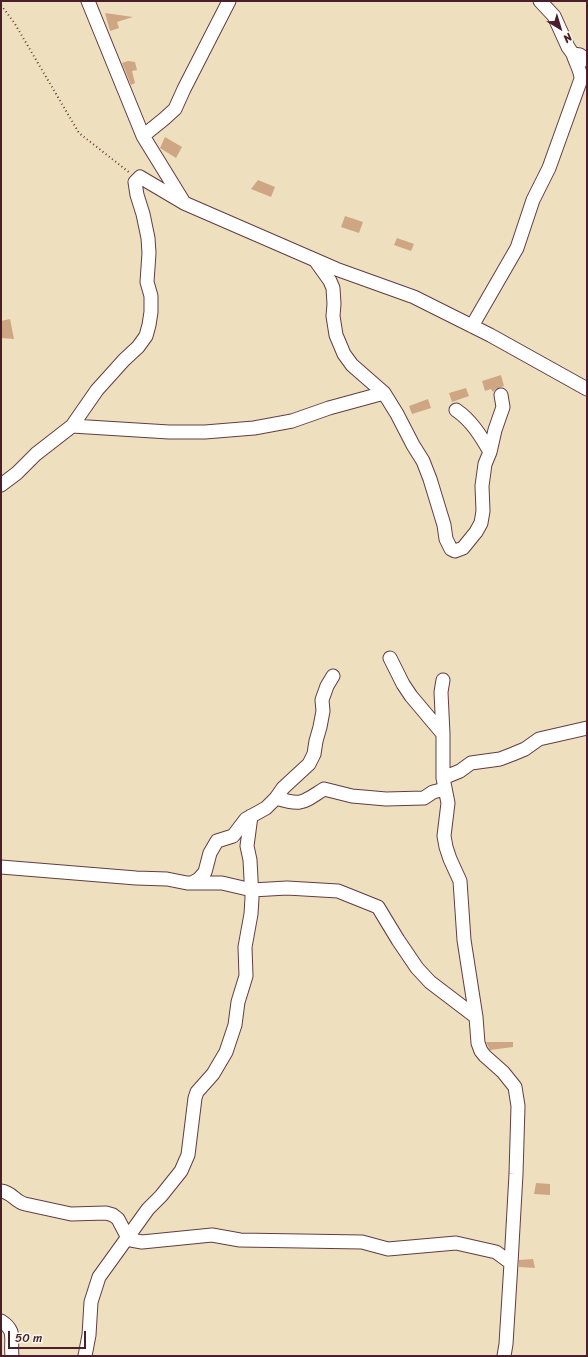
<!DOCTYPE html>
<style>
body{margin:0}
#map{position:relative;width:588px;height:1357px;overflow:hidden;background:#eee0bf;font-family:Sriracha,sans-serif}
canvas{display:block}
.frame{position:absolute;inset:0;border:2px solid #4a1f2b;pointer-events:none}
.north{position:absolute;left:540px;top:8px;width:40px;height:40px;-webkit-text-stroke:3px #fbf7ec;paint-order:stroke;rotate:142deg;font-size:11px;font-weight:700;line-height:16px;text-align:center;color:#4a1f2b}
.north::after{content:'';display:block;margin:auto;width:14px;height:18px;background:#4a1f2b;clip-path:polygon(50% 0,100% 100%,50% 72%,0 100%)}
.scale{position:absolute;left:8px;top:1331px;width:78px;height:18px;box-sizing:border-box;border:2px solid #4a1f2b;border-top:0;padding-left:5px;font-size:12px;line-height:14px;white-space:nowrap;color:#4a1f2b;-webkit-text-stroke:3px #fbf7ec;paint-order:stroke}
</style>
<div id="map">
<canvas width="588" height="1357"></canvas>
<div class="frame"></div>
<div class="north">N</div>
<div class="scale">50 m</div>
</div>
<script>
const ctx = document.querySelector('canvas').getContext('2d');
ctx.lineJoin = 'round';
function paint(path, color) { ctx.fillStyle = color; ctx.fill(path, 'evenodd'); }
function stroke(path, color, width, dash) { ctx.strokeStyle = color; ctx.lineWidth = width; ctx.lineCap = dash ? 'butt' : 'round'; ctx.setLineDash(dash || []); ctx.stroke(path); }
paint(new Path2D(`
 M105 13 133 17 117 22 119 28 110 31Z
 M128 61 135 62 137 70 132 71 135 83 131 85 122 63Z
 M165 137 182 147 176 158 160 148Z
 M258 180 275 187 271 197 251 189Z
 M345 216 363 222 359 233 341 227Z
 M397 238 414 244 411 251 394 245Z
 M10 319 14 339 1 338V321Z
 M501 375 504 386 496 389 493 392 491 389 485 391 482 381Z
 M466 388 469 396 452 402 449 393Z
 M428 399 431 408 412 414 409 406Z
 M486 1042H513V1047L490 1050Z
 M536 1183 550 1184V1195L534 1194Z
 M533 1259 535 1268 519 1267V1260Z`), '#cfa684');
const minor = new Path2D(`
 M88 1 143 136 183 201
 M540 1 554 16 568 47 573 54 580 55 587 60
 M143 136 164 119 175 109 184 89 229 1
 M315 260 330 281 333 288 334 304 333 316 336 335 344 354 352 365 384 393 397 414 413 445 423 461 430 479 444 525 446 539 451 549 455 551 463 548 476 532 481 523 483 511 482 486 485 464 490 452C481 436 471 420 456 410
 M472 326 517 248 533 200 549 168 581 79C581 70 575 62 573 54
 M72 426 169 432H205L254 428 292 421 329 408 384 393
 M490 452 495 430 503 407 501 395
 M1 485 17 473 36 454 72 426 97 390 124 360 138 347 146 336 149 325 151 312V296L147 282 149 253 148 238 143 214 137 195 135 182 140 177 184 203 336 269 414 297 490 335 587 389
 M390 658 403 684 411 696 443 734V778L448 803 444 836 446 847 450 859 460 881 464 940 476 1017 478 1043 481 1051 485 1056 503 1072 515 1087 518 1106 516 1174 511 1263 506 1344 504 1356
 M443 680 441 692 443 734
 M443 778 460 771 471 763 500 759 513 754 525 749 539 739 587 728
 M276 798C302 806 302 803 324 789L352 796 386 799 424 798 433 792 445 789
 M1 867 136 878 167 879 187 883H222L252 890 287 888 338 891 378 907 398 940 417 968 430 982 476 1017
 M192 883 199 879 205 872 210 853 217 841 233 836 246 819 266 808 276 798 283 788 309 764 314 754 316 741 320 727 323 711 322 700 327 686 333 676
 M1 1191C12 1192 15 1202 25 1204L71 1214 106 1213 113 1215 118 1219 128 1238 131 1240 142 1242 212 1235 240 1240 362 1242 388 1249 456 1243 496 1252 511 1263
 M1 1321C17 1331 10 1339 12 1356
 M85 1356 89 1335 91 1302 99 1277 148 1209 161 1196 181 1171 188 1155 195 1098 197 1092 213 1074 226 1052 235 1025 238 1002 246 976 245 947 251 914 252 898 250 860 247 846 251 816`);
stroke(minor, '#633c41', 15);
stroke(new Path2D(`
 M1 5 15 24 79 133 130 173`), '#633c41', 2, [1, 3]);
stroke(minor, '#fff', 13);
</script>
